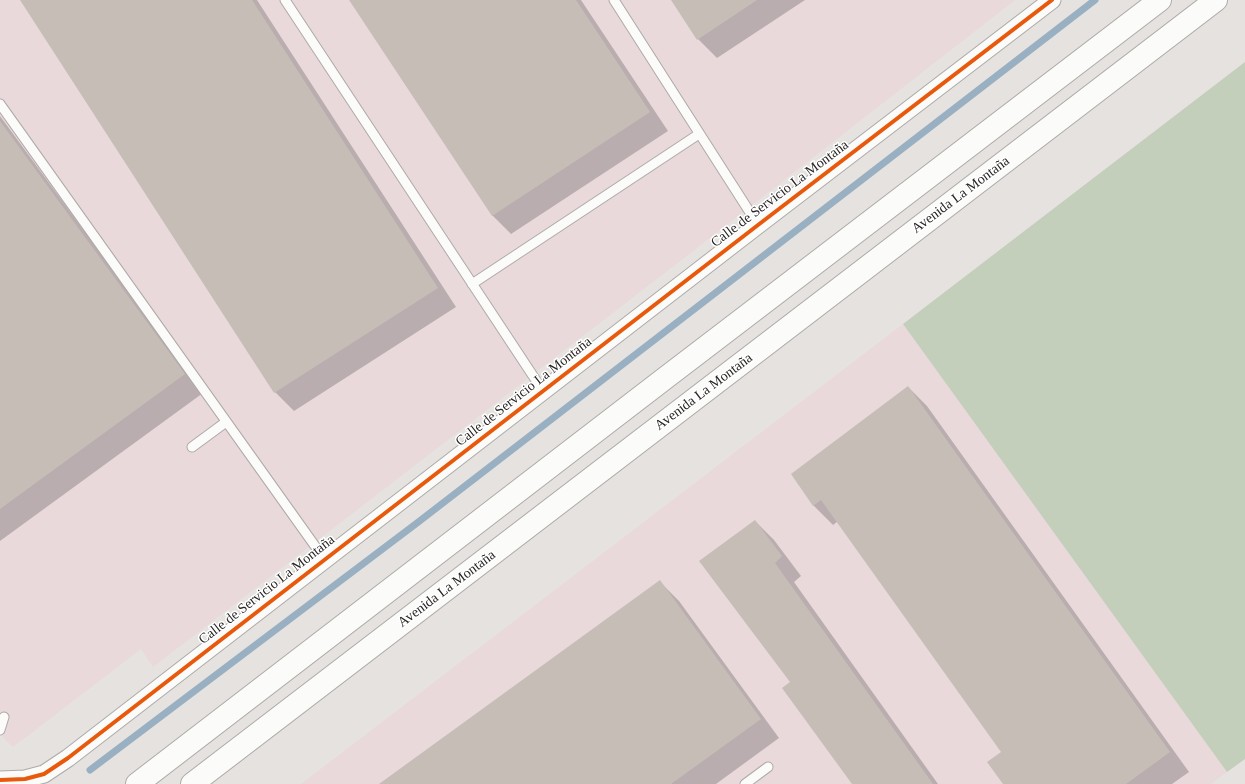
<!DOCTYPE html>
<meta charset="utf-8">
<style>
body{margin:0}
canvas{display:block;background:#e6e2df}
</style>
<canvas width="1245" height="784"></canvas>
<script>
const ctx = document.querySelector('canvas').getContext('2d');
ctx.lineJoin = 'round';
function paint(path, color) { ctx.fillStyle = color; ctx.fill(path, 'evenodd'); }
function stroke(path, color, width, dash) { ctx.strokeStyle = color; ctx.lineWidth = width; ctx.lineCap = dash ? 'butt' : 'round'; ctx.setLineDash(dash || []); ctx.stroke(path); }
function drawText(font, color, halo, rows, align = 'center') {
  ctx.font = font + ' "Times New Roman",serif'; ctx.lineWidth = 3; ctx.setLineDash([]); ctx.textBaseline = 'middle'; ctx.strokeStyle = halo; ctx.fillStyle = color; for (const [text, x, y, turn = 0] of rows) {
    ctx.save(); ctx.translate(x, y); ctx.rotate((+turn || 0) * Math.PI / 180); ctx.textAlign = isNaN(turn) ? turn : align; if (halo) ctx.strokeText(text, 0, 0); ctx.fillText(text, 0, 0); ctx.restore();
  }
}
paint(new Path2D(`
 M0 0H1015L688 255 153 667 141 649 13 747 0 734Z
 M903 324 1227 772 1211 784H301Z`), '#e9d9db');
paint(new Path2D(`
 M1245 62V759L1227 772 903 324Z`), '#c3cebb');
paint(new Path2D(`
 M21 0H257L456 307 294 411 275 392Z
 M350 0H581L668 131 511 234 492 215Z
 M672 0H805L717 58 698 39Z
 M0 116 203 393 0 541Z
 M908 387 927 406 1189 772 1172 784H1004L1003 752 838 521 833 525 814 506 793 474Z
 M755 521 774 540 801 576 794 582 938 784H853L791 683Z
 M660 582 679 601 779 738 716 784H380Z`), '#0003');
stroke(new Path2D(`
 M90 770 417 523 1095 0`), '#98b0c2', 7);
paint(new Path2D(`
 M20 0H252L438 288 274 393Z
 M349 0H576L650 112 492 216Z
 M671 0H757L697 40Z
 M0 121 185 374 0 509Z
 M908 386 1170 752 1126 784H1003L987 762 1001 752 821 500 813 506 791 474Z
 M755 520 782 556 775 563 933 784H852L782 688 790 682 699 561Z
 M660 580 761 719 671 784H379Z`), '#c6beb6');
const service = new Path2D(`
 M285 0 543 391
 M614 0 758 225
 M0 104 325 560
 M472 284 699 134
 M192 447 226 422
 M0 730 4 717
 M745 784 768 767`);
const minor = new Path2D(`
 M0 780 25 779 44 774 68 758 758 225 1052 0`);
const secondary = new Path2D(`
 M137 784 664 379 1160 0
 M192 784 1216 0`);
stroke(service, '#adaaa8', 11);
stroke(minor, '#adaaa8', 19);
stroke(secondary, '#adaaa8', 24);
stroke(service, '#fbfbfa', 9);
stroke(minor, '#fbfbfa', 17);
stroke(secondary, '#fbfbfa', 22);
stroke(new Path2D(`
 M0 780 25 779 44 774 68 758 758 225 1052 0`), '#e8590c', 4);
drawText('14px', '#272422', '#fff', [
 ["Calle de Servicio La Montaña",780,194,-37],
 ["Avenida La Montaña",961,195,-37],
 ["Calle de Servicio La Montaña",524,392,-38],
 ["Avenida La Montaña",704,392,-37],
 ["Avenida La Montaña",447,589,-37],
 ["Calle de Servicio La Montaña",267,590,-38]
]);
</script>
